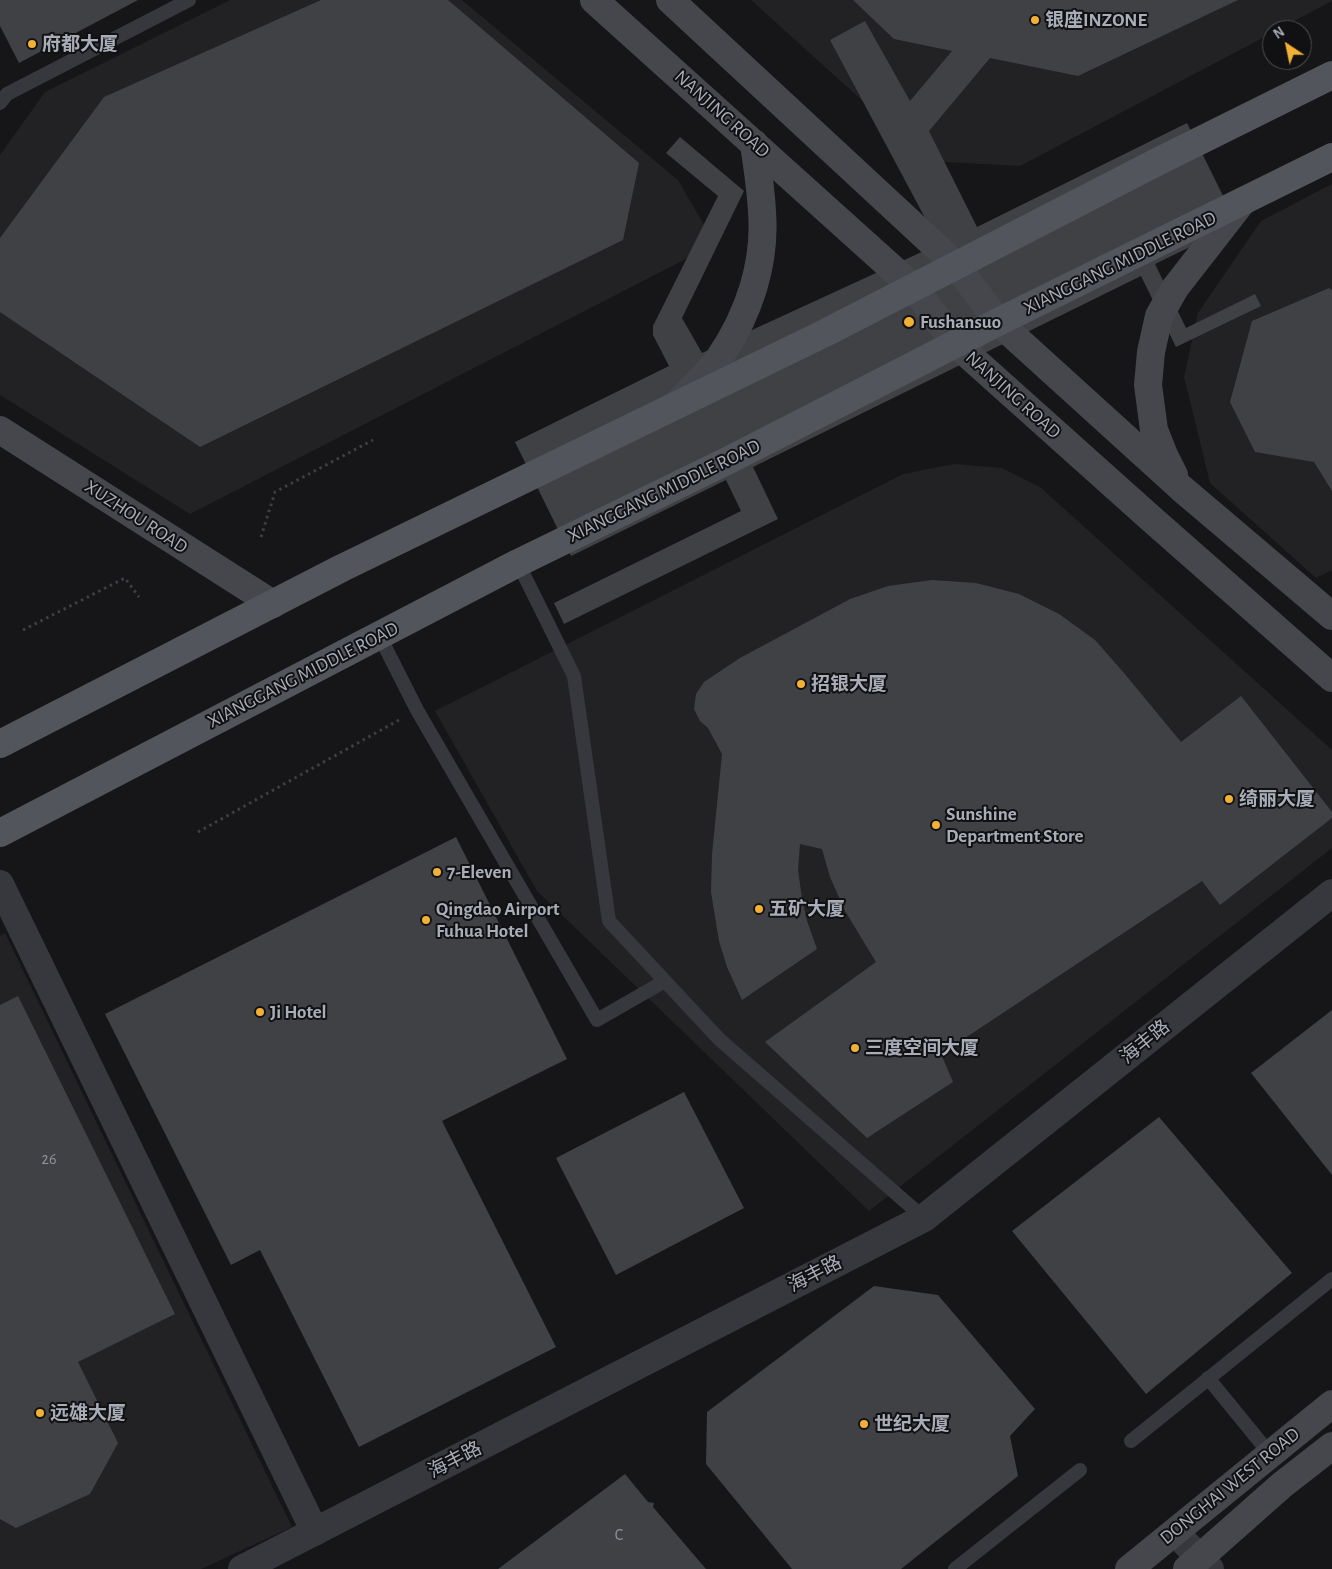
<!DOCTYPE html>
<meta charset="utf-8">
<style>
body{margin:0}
#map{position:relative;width:1332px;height:1569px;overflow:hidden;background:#161618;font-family:"Alegreya Sans",sans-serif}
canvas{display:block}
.north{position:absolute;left:1262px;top:20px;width:50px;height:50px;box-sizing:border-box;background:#111113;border:1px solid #4d4f55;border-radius:50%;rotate:326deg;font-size:14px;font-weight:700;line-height:20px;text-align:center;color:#a8adb8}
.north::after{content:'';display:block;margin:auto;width:18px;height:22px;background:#f2b134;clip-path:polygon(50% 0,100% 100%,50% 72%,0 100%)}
</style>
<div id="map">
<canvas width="1332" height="1569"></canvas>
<div class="north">N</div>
</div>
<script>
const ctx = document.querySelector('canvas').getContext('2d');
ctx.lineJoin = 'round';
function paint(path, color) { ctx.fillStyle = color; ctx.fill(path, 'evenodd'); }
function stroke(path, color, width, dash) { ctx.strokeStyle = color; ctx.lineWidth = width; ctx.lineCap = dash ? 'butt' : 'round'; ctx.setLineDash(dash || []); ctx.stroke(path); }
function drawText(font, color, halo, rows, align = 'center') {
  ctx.font = font + ' "Alegreya Sans","Noto Sans SC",sans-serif'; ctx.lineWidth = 4; ctx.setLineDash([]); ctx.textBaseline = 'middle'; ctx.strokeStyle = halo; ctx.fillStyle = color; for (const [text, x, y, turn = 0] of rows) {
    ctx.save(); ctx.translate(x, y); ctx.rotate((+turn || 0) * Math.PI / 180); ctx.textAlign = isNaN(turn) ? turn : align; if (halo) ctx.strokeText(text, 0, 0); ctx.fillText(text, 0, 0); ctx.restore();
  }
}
paint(new Path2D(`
 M230 0H462L678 180 715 244 190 514 0 395V155L45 92Z
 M751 0H1332V1L1277 30H1272V33L1020 166 929 161Z
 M1332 184V570L1316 578 1210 483 1184 377 1198 313 1261 221Z
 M954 464 1002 468 1040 487 1332 750V848L869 1211 537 891 435 711 903 474Z
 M5 933 292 1527 201 1569H0V936Z`), '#222225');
paint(new Path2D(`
 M0 0H138L19 63 0 26Z
 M321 0H448L639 163 623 240 200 447 0 312V238L104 97Z
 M853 0H1238L1078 76 990 58 929 131 977 227 1187 123 1237 224 1155 264 1186 328 1255 294 1261 306 1176 347 1141 276 753 467 778 519 564 624 554 603 741 511 726 480 571 556 515 442 669 366 653 335V326L718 196 666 153 680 137 744 191 682 318 702 353 939 244 830 40 865 21 910 101 952 51 894 39Z
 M1329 288 1332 290V491L1314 462 1255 452 1230 402 1252 321Z
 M932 580 976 583 1019 594 1059 614 1095 640 1124 673 1181 742 1241 696 1332 812V818L1220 905 1202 881 941 1054 953 1082 867 1138 765 1042 876 962 845 911 830 877 822 849 800 844 798 870 802 898 807 921 817 949 742 1000 727 967 719 941 711 892 712 854 722 754 708 728 700 721 694 709 696 694 704 682 740 658 850 599 888 586Z
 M456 837 567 1059 442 1121 556 1347 359 1447 260 1250 231 1265 105 1014Z
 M18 996 175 1314 78 1362 118 1443 90 1494 16 1528 0 1519V1005Z
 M1332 1010V1175L1251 1073Z
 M684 1092 744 1208 616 1275 556 1158Z
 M1159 1117 1292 1273 1146 1394 1012 1231Z
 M874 1286 938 1295 1035 1409 1010 1436 1018 1476 901 1569H792L706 1464 707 1412Z
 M625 1474 648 1502 654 1503 653 1507 706 1569H498Z`), '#404145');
stroke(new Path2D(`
 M261 537 275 492 373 440
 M23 630 125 578 139 597
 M198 832 399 720`), '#3d3f44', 3, [2.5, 4]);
stroke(new Path2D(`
 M0 103 7 94 189 0
 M518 563 574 676 609 921 719 1039 924 1218
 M379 635 417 710 597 1020 665 981
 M1208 1378 1270 1454
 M1131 1441 1332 1279
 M955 1569 1080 1470`), '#37383d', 14);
stroke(new Path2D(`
 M0 884 315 1532
 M1175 1532 1210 1569
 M242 1569 924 1218 1332 893`), '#37383d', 28);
stroke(new Path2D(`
 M594 0 914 288 956 344 1147 515 1332 678
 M670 0 957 266 998 322 1181 488 1332 616
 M676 405C690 389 708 374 720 357 749 314 766 263 762 212 761 189 757 166 754 143
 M0 430 273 604
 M1174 475 1164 455 1154 430 1148 385 1151 352 1159 316 1175 288 1242 202
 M1129 1569 1332 1404
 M1187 1569 1282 1485 1332 1446`), '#45474d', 28);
stroke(new Path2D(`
 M0 744 342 568 825 333 1157 162 1332 75
 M0 833 518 563 731 459 998 322 1332 157`), '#53555c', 28);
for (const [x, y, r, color] of [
 [1035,20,5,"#f2b134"],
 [32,44,5,"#f2b134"],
 [909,322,6,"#f2b134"],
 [801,684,5,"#f2b134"],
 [1229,799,5,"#f2b134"],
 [936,825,5,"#f2b134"],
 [437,872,5,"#f2b134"],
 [759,909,5,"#f2b134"],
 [426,920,5,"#f2b134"],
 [260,1012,5,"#f2b134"],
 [855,1048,5,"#f2b134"],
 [40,1413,5,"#f2b134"],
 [864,1424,5,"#f2b134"]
]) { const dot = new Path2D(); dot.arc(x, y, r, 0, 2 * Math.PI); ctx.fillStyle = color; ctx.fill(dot); stroke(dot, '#111113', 2); }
drawText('16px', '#8e929b', null, [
 ["26",49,1159],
 ["C",619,1535]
]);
drawText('bold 19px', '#a8adb8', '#111113', [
 ["银座INZONE",1045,20],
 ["府都大厦",42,44],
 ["Fushansuo",920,322],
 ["招银大厦",811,684],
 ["绮丽大厦",1239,799],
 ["Sunshine",946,814],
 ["Department Store",946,836],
 ["7-Eleven",447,872],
 ["Qingdao Airport",436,909],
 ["Fuhua Hotel",436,931],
 ["五矿大厦",769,909],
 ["Ji Hotel",270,1012],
 ["三度空间大厦",865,1048],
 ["远雄大厦",50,1413],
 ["世纪大厦",874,1424]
], 'left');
drawText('19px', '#a8adb8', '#111113', [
 ["NANJING ROAD",722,114,42],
 ["XIANGGANG MIDDLE ROAD",1120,263,-26],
 ["NANJING ROAD",1013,395,42],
 ["XIANGGANG MIDDLE ROAD",664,491,-26],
 ["XUZHOU ROAD",136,517,33],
 ["XIANGGANG MIDDLE ROAD",303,675,-27],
 ["海丰路",1145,1042,-39],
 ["海丰路",815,1274,-27],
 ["海丰路",455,1460,-27],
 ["DONGHAI WEST ROAD",1230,1486,-39]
]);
</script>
